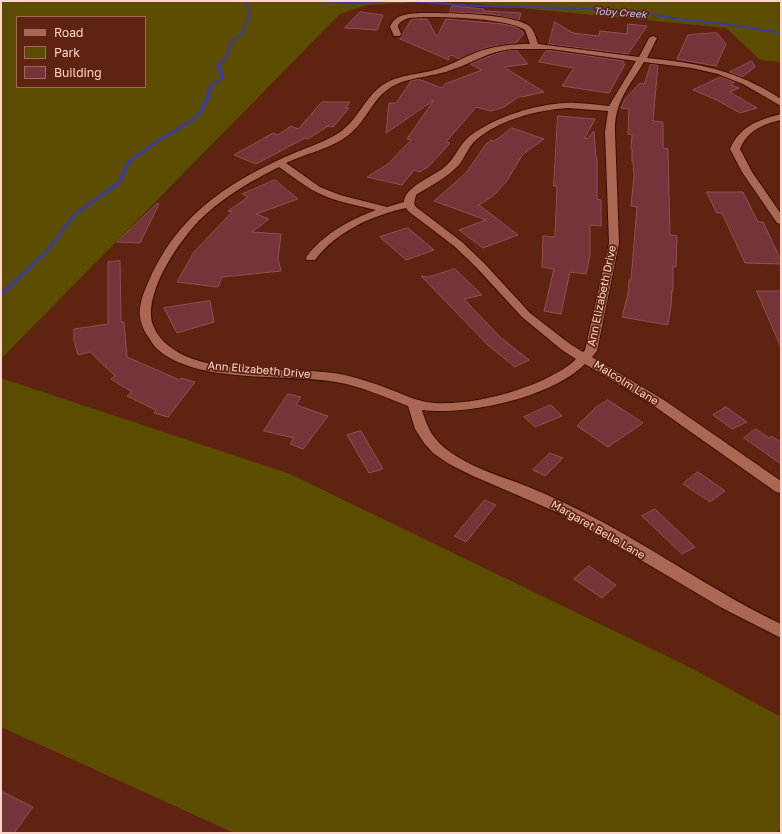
<!DOCTYPE html>
<style>
body{margin:0}
#map{position:relative;width:782px;height:834px;overflow:hidden;background:#5e2311;font-family:"Golos Text",sans-serif}
canvas{display:block}
.frame{position:absolute;inset:0;border:2px solid #fdd6cb;pointer-events:none}
.legend{position:absolute;left:16px;top:16px;width:130px;height:72px;box-sizing:border-box;background:#5e2311;border:1px solid #9e6b5b;margin:0;padding:5px 7px;list-style:none;font-size:12px;color:#fdd6cb}
.legend li{display:flex;align-items:center;gap:8px;height:20px}
.legend b{width:20px;border:1px solid #9e6b5b}
</style>
<div id="map">
<canvas width="782" height="834"></canvas>
<div class="frame"></div>
<ul class="legend">
<li><b style="height:5px;background:#aa6754"></b>Road</li>
<li><b style="height:11px;background:#5b4c00"></b>Park</li>
<li><b style="height:11px;background:#753439"></b>Building</li>
</ul>
</div>
<script>
const ctx = document.querySelector('canvas').getContext('2d');
ctx.lineJoin = 'round';
function paint(path, color) { ctx.fillStyle = color; ctx.fill(path, 'evenodd'); }
function stroke(path, color, width, dash) { ctx.strokeStyle = color; ctx.lineWidth = width; ctx.lineCap = dash ? 'butt' : 'round'; ctx.setLineDash(dash || []); ctx.stroke(path); }
function drawText(font, color, halo, rows, align = 'center') {
  ctx.font = font + ' "Golos Text",sans-serif'; ctx.lineWidth = 3.5; ctx.setLineDash([]); ctx.textBaseline = 'middle'; ctx.strokeStyle = halo; ctx.fillStyle = color; for (const [text, x, y, turn = 0] of rows) {
    ctx.save(); ctx.translate(x, y); ctx.rotate((+turn || 0) * Math.PI / 180); ctx.textAlign = isNaN(turn) ? turn : align; if (halo) ctx.strokeText(text, 0, 0); ctx.fillText(text, 0, 0); ctx.restore();
  }
}
paint(new Path2D(`
 M1 1H441L366 5 340 14 1 359ZM17 17H145V87H17Z
 M449 1H781V62L760 60 726 28Z
 M1 378 290 474 693 669 781 717V828L776 833H234L1 727Z`), '#5b4c00');
paint(new Path2D(`
 M245 1H247L249 13 248 23 243 34 231 44 229 55 220 65 224 77 211 88 210 96 203 111 195 120 157 143 130 163 120 184 76 215 47 253 3 295H1V292L45 251 74 213 117 182 127 161 155 141 193 118 199 111 206 96 207 88 220 77 216 65 226 55 229 43 241 33 246 23 247 13Z
 M316 1 359 2 384 1 383 2 359 4 317 2Z
 M409 1H421L478 5 564 7 635 11 684 19 725 23 781 32V34L725 25 684 21 635 13 564 9 478 7 410 2Z`), '#3b3c9d');
const building = new Path2D(`
 M452 6 484 9V11L521 13 519 20 491 14 450 12Z
 M360 12 383 15 377 30 345 28Z
 M412 19H427L437 37 446 19 503 24 516 27 524 33 516 43 488 47 459 59 452 55 448 57 449 60 400 39Z
 M555 22 573 33 599 36 600 31 627 34 628 24 647 26 628 54 549 44Z
 M717 33 726 44 716 66 677 59 688 35Z
 M511 50H516L528 64 504 67 544 92 522 97 520 96 504 107 491 111 476 107 446 142 450 143 429 166 420 172 414 170 402 185 367 177 388 164 411 140 407 139 434 100 386 133 389 103H396L411 81 418 79 442 88 445 84 482 70 470 64 495 54Z
 M547 50 624 61 622 64H625L609 93 562 86 574 68 539 62Z
 M752 61 755 67 742 77 730 72Z
 M651 64 658 65 653 121 663 122V148L668 149 670 235 677 236 676 267 673 266V291L672 290 671 306 668 325 622 317 628 294 629 280H631L637 207 631 206 634 176 633 162 632 161V149H631L632 135 628 134 629 109 621 108 625 99 640 83 644 84Z
 M721 77 735 82 731 85 739 88 730 92 757 108 740 113 717 100 693 90Z
 M322 102H350L345 108H349L333 127 328 126 308 139 305 138 256 164 234 155 273 133 278 135 291 126 298 129Z
 M558 116 595 119 585 138 587 139 594 131 596 158H597V199L601 200V226L590 225V256L586 274 570 272 561 314 544 311 554 269 542 267 543 236 555 237 557 186H554Z
 M512 128 544 139 523 154 506 182 493 196 479 205 518 235 483 248 459 230 486 220 434 201 466 173 486 144 491 140 494 141Z
 M275 180 298 199 256 214 269 219 252 232 281 234 278 259 281 271 222 277 218 287 177 282 194 252 232 212 228 211 248 197 243 194Z
 M707 192H743L758 222H763L781 260V264L745 263 722 213H717Z
 M158 203 159 204 140 243 117 242Z
 M408 228 434 250 406 260 380 237Z
 M120 261 121 322H124L127 357 180 380 181 378 195 382 168 417 154 413 156 410 127 396 132 392 111 379 115 376 90 352 78 355 74 341V329L108 324V262Z
 M455 269 482 295 464 299 500 337 529 360 515 367 489 346 421 276 428 277Z
 M757 291H781V347Z
 M210 301 214 322 177 333 164 308Z
 M288 394 301 397 296 405 328 416 303 449 290 444 294 438 264 431Z
 M608 400 643 423 608 447 577 426 595 408Z
 M551 405 562 416 535 427 524 417Z
 M726 407 747 422 732 429 713 415Z
 M756 429 769 438 771 436 781 442V464L744 438Z
 M361 431 383 469 369 473 347 435Z
 M550 453 563 458 545 476 533 470Z
 M698 472 725 491 710 502 683 484Z
 M485 500 496 505 466 542 455 536Z
 M655 509 695 547 682 554 642 516Z
 M589 566 616 585 602 598 574 579Z
 M1 791 33 807 14 833H1Z`);
paint(building, '#753439');
stroke(building, '#944f53', 1);
const street = new Path2D(`
 M420 13C445 13 507 13 528 25 534 29 536 38 538 44L639 57 649 38 653 36 657 38 647 58C698 63 737 70 781 99V106L743 84 718 74 692 68 644 62C629 87 614 102 615 132L619 243 597 351 592 357 664 400 781 481V493L776 492 654 406 585 364C553 397 467 416 422 410 427 428 434 441 450 452 470 466 493 474 516 482 537 490 557 499 577 509 647 543 710 590 781 624V638L722 608 568 517 473 476 449 464 433 453 424 443 415 429 408 406C384 397 361 386 336 382 285 373 196 385 156 348 153 345 151 341 149 338 136 319 138 306 147 285 175 218 222 186 285 157 302 149 321 144 337 134 357 122 363 100 380 87 396 74 419 75 438 69 451 65 462 58 475 53 492 46 512 44 530 44L525 30C511 18 429 15 409 18 405 19 401 21 398 25V27L401 34 400 36H394L390 27C395 14 408 14 420 13ZM511 49H551L636 61 609 106C595 105 580 102 566 103 536 104 496 117 471 135 459 144 455 160 442 169 431 177 404 188 404 202L387 207 340 195 320 187 286 163C307 153 335 148 352 132 366 120 372 101 387 90 405 76 431 78 451 70 473 63 487 52 511 49ZM568 108 608 111 605 132 609 243 585 350 583 352 570 344 530 313 484 263 462 242 416 207 414 204 416 195C430 186 448 177 459 165 465 157 468 147 476 140 500 119 538 110 568 108ZM279 167C292 176 304 186 318 193 336 202 356 205 376 210 349 220 325 233 307 256L306 258 307 260H315C337 231 371 216 406 208L408 211 454 246 476 267 522 317 562 350 576 359C548 387 461 411 422 401 413 399 405 395 397 392 376 384 355 376 333 373 285 367 227 375 183 355 171 349 157 338 153 325 142 293 183 234 206 214 227 195 253 180 279 167Z
 M781 114V120C763 124 747 131 740 149L752 172 781 214V224L777 223 742 172 730 149C740 126 758 120 781 114Z`);
stroke(street, '#3b0e03', 2);
paint(street, '#aa6754');
drawText('italic 10px', '#bcc5f9', '#5e2311', [
 ["Toby Creek",620,13,4]
]);
drawText('11px', '#fdd6cb', '#5e2311', [
 ["Ann Elizabeth Drive",602,296,-78],
 ["Ann Elizabeth Drive",259,370,5],
 ["Malcolm Lane",626,383,32],
 ["Margaret Belle Lane",598,530,30]
]);
</script>
